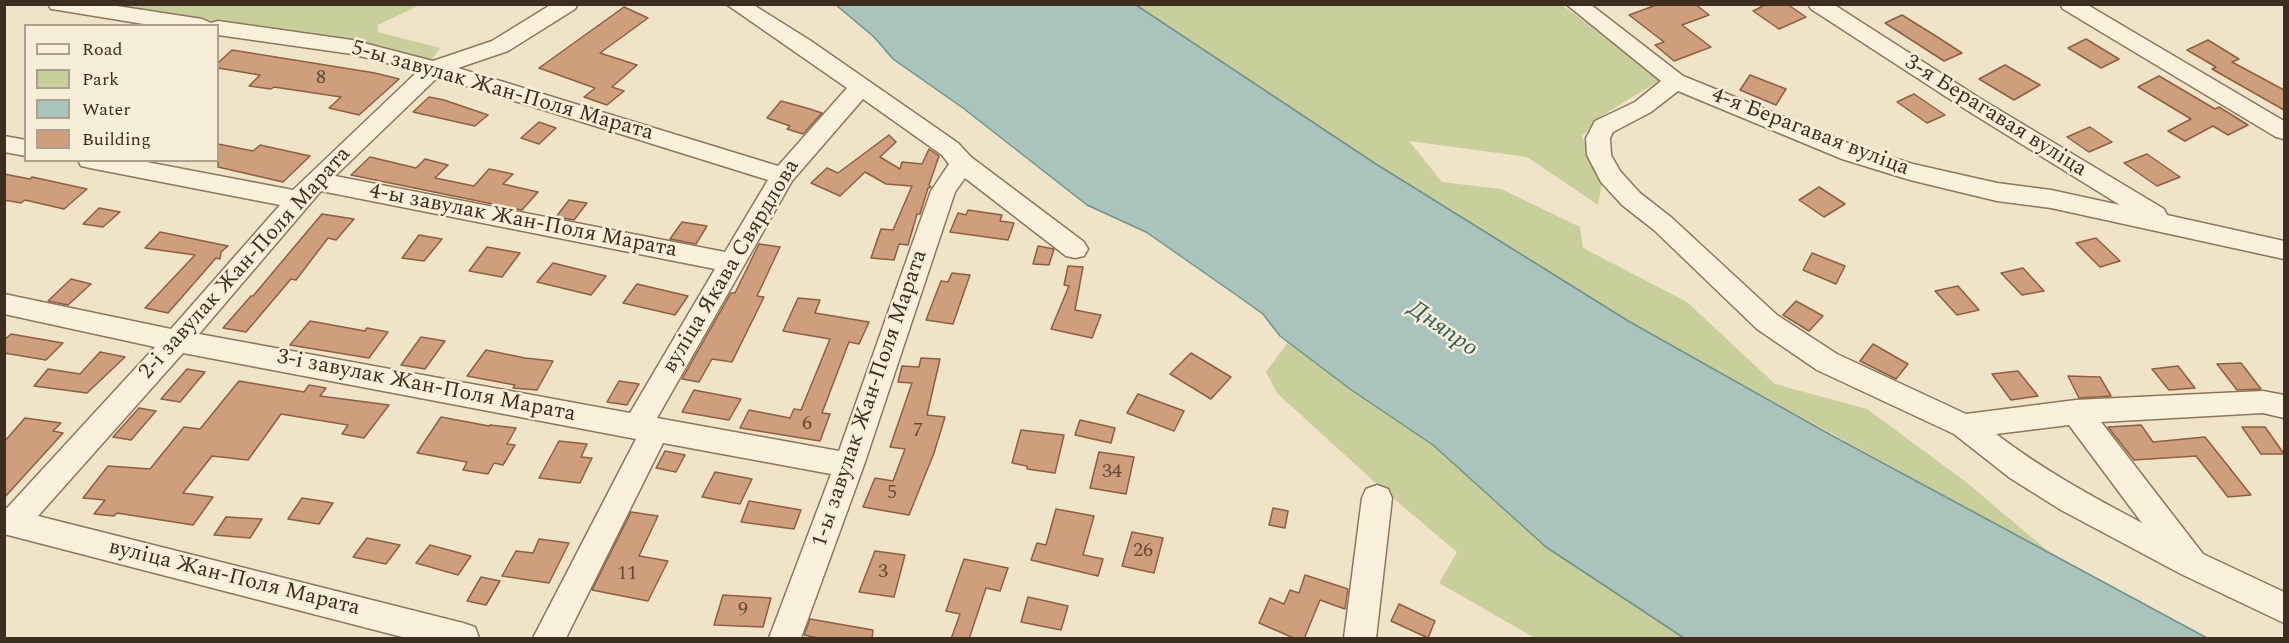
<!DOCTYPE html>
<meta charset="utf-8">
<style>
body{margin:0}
#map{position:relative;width:2289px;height:643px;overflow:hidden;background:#f0e4c8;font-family:Spectral,serif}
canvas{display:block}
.frame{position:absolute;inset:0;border:6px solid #3d2e20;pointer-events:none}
.legend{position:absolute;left:24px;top:24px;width:195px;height:138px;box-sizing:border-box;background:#f7eed8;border:2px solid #ada18e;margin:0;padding:8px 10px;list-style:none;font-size:18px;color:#3d2e20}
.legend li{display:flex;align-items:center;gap:12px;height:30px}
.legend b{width:30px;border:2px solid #ada18e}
</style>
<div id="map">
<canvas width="2289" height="643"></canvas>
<div class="frame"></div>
<ul class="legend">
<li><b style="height:8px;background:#faf1dc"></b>Road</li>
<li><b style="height:16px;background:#c9cf9b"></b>Park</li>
<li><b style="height:16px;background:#a9c4bc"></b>Water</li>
<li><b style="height:16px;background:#cf9f7d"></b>Building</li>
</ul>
</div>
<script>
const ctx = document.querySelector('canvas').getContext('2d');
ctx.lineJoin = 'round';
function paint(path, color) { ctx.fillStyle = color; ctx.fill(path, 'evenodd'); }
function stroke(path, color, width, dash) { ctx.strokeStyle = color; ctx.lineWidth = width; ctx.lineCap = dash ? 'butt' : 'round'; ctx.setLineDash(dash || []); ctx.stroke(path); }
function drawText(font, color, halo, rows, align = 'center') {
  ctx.font = font + ' Spectral,serif'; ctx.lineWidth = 5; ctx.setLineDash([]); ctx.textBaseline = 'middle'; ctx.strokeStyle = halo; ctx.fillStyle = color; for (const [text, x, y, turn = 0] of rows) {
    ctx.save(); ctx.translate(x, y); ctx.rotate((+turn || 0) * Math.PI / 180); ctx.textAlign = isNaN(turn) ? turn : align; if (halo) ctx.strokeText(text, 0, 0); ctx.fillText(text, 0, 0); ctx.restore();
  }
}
paint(new Path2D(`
 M98 5H420L378 25V32L440 48 431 60 342 41Z
 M1136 5H1562L1662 79 1603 115 1582 136 1602 183 1598 205 1527 157 1409 141 1442 182 1501 189 1580 227 1583 248 1687 302 1775 384 1867 409 1966 482 2055 557 1630 322 1376 164Z
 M1288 342 1350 389 1433 445 1546 547 1684 638H1535L1439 583 1457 552 1380 487 1277 393 1266 372Z`), '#c9cf9b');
const water = new Path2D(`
 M836 5H1136L1376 164 1630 322 1831 435 2207 638H1684L1546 547 1433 445 1350 389 1280 336 1263 314 1235 294 1146 232 1087 205 963 108 893 59 874 37Z`);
paint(water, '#a9c4bc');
stroke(water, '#6f938a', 1.5);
const building = new Path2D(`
 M1659 4H1695L1709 15 1682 25 1711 47 1674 61 1655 45 1664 42 1629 15Z
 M1767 4H1787L1806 17 1779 29 1753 11Z
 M624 7 648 18 600 53 637 65 612 87 624 91 607 105 584 97 595 88 539 68Z
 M1902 15 1939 38 1962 53 1944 61 1885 23Z
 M2086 39 2119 59 2101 68 2068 48Z
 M2208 40 2239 59 2232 62 2284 90V110L2212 69 2216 67 2187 50Z
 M232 50 375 73 399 79 359 115 329 108 341 97 274 87 271 89 249 86 260 75 218 68V63Z
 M2005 65 2040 85 2014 100 1979 79Z
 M1750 75 1786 89 1776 105 1740 90Z
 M2159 76 2215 109 2219 107 2248 125 2228 135 2213 126 2185 141 2168 131 2191 119 2138 87Z
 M1914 94 1945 115 1927 123 1897 102Z
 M429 97 444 100 488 115 475 126 413 112Z
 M781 101 810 109 822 113 803 134 787 129 790 126 767 118Z
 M539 122 556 128 539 144 521 138Z
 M2090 127 2112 142 2089 152 2067 137Z
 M889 135 896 142 880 157 900 169 902 162 922 164 929 149 939 156 929 185 931 187 928 188 920 214H917L908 245 899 244 894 260 871 258 881 229 893 230 912 186 886 184 865 172 840 196 811 183 827 168 838 173Z
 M218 144 253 151 260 145 310 156 283 182 218 167Z
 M2147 154 2180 177 2157 186 2124 163Z
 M370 157 416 168 425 159 448 165 435 178 474 186 489 169 513 174 503 184 538 192 522 210 351 175Z
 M4 174 30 179 32 177 87 189 64 209 25 200 21 203 4 200Z
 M1819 187 1845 204 1824 217 1799 200Z
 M569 200 587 203 574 220 556 217Z
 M99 208 120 212 103 227 83 224Z
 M968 210 1002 215 1000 221 1014 223 1008 240 950 232 958 213 966 215Z
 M322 214 354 219 336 240 328 238 296 280 291 279 246 332 223 328 251 296H253Z
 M682 222 707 226 696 244 670 239Z
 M160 232 228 246 221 252 220 259 216 258 168 313 145 308 195 255 145 248Z
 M419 235 442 239 424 261 402 258Z
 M2096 238 2120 261 2100 267 2076 243Z
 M759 244 780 247 757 296 764 297 732 362 712 359 699 382 682 379 731 293H735Z
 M1038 246 1054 249 1049 265 1033 264Z
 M487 247 520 253 502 277 469 271Z
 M1812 253 1845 266 1836 284 1803 270Z
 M553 263 606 276 591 295 537 282Z
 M1068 266 1083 267 1075 310 1101 315 1092 338 1051 329 1069 286 1064 285Z
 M2023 268 2044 291 2022 295 2001 273Z
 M952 273 970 275 953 324 926 320 941 281 948 282Z
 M71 279 91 284 68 305 48 301Z
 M637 284 688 296 675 315 623 303Z
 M1958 286 1979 310 1957 315 1935 291Z
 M798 298 820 300 815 313 869 322 859 344 849 342 822 413 830 414 820 441 740 428 749 410 790 418 794 409 801 410 830 339 783 331Z
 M1796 301 1823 316 1809 331 1783 315Z
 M310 321 365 331 367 328 388 332 369 358 290 345Z
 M11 334 63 343 46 360 4 353V340Z
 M421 337 445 341 425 369 401 365Z
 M1873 344 1908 364 1896 379 1860 361Z
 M486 350 525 358 553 361 537 390 513 388 515 385 467 376Z
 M100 352 125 357 87 393 34 386 48 369 80 374Z
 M1191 353 1231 377 1211 399 1170 374Z
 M921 358 940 359 927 415 945 417 934 453 909 515 863 507 875 478 893 481 905 449 890 447 912 383 898 382 902 366 919 367Z
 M2241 363 2261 389 2237 390 2217 364Z
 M2178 366 2195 388 2169 390 2152 369Z
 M187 369 205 372 180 402 161 399Z
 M2018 371 2038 396 2011 400 1992 374Z
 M2068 376 2100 377 2111 396 2079 398Z
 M239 381 304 392 309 385 326 388 320 396 389 405 364 438 342 434 348 425 281 414 248 460 212 456 183 493 213 497 193 525 117 513 114 516 94 514 105 500 83 498 108 466 150 469 184 427 200 429Z
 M619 381 639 384 627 405 607 402Z
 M694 390 741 399 729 420 682 412Z
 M1138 394 1184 411 1174 431 1127 413Z
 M139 408 156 411 131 440 113 437Z
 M441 417 489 426 490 425 516 428 507 444 515 445 503 465 494 463 488 474 463 470 467 462 417 453Z
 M25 418 61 423 53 431 63 433 4 498V442Z
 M1080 420 1115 428 1111 443 1075 435Z
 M2141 425 2153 442 2205 437 2251 495 2228 497 2196 456 2134 460 2108 427Z
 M2242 427H2265L2284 454H2261Z
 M1021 430 1064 435 1055 473 1027 469V466L1012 463Z
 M559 441 587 444 581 457 592 458 580 483 539 478Z
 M665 451 685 455 676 472 656 468Z
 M1099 452 1134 457 1126 494 1090 488Z
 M715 472 752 479 740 504 702 497Z
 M302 498 333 503 319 524 288 519Z
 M749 501 801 510 794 529 741 522Z
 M1273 508 1288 511 1285 528 1269 525Z
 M1056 509 1094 516 1083 555 1103 559 1098 576 1031 560 1037 543 1046 545Z
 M631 512 658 516 639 556 668 561 648 601 592 590Z
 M226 517 262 519 250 538 214 535Z
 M1132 532 1163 538 1154 573 1122 566Z
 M367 538 400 545 386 564 353 557Z
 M539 539 569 543 549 583 502 576 516 551 533 553Z
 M430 545 471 556 458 575 416 563Z
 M875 551 905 555 894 597 859 592Z
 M964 559 1008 568 1000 591 986 588 969 639H951L960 614 946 611Z
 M1305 575 1348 589 1345 609 1320 600 1304 639H1296L1259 623 1270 598 1284 604 1290 590 1299 593Z
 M481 577 500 581 486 605 467 601Z
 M723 595 771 598 763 627 714 625Z
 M1028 597 1068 606 1061 630 1021 622Z
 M1399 604 1435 621 1428 638 1391 621Z
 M810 619 873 630 872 639H823L804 635Z`);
paint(building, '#cf9f7d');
stroke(building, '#8d5f41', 1.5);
const minor = new Path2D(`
 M48 4H104L202 19 211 23 218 21 352 40 433 61 492 41 552 4H578L575 9 508 51 458 68 778 166 847 88 726 4H752L811 41 958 143 971 157 1084 242 1088 249 1084 256 1075 258 1066 256 965 178 955 192 864 465 801 638H769L831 474 663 443 566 638H533L636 439 183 353 38 516 463 623 475 627 479 638H406L4 534V508H7L155 347 4 314V294L171 329 280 205 90 168 81 166 78 160H136L293 190 418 71 352 54 218 35V26H156L58 10 51 9ZM438 77 768 180 725 252 335 176ZM863 99 942 155 949 164 931 191 839 451 657 418 792 181ZM321 191 715 269 630 413 199 334Z
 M1566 4H1590L1683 76 1858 147 1913 164 1997 183 2051 190 2120 205 1965 109 1811 9 1808 4H1833L1981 99 2164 209 2167 215 2284 241V259L2051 208 1997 201 1910 180 1842 159 1678 91 1651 112 1613 132 1610 138 1611 155 1620 171 1640 193 1672 218 1777 315 1837 354 1966 414 2076 400 2263 391 2284 395V418L2263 413 2101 422 2203 554 2284 592V623L2181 574 2061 510 2010 478 1954 434 1817 370 1757 329 1654 230 1622 205 1601 182 1587 155 1586 138 1595 121 1635 102 1661 81ZM2069 425 2142 523C2091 496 2042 469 1996 434Z
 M2060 4H2086L2284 121V139L2276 137 2063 9Z
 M4 136 26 140V156L4 152Z
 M1377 485 1388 489 1392 498 1376 638H1344L1362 498 1366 489Z`);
stroke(minor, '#8d765c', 3);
paint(minor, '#faf1dc');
drawText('20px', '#624a37', null, [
 ["8",321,79],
 ["6",807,425],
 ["7",918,432],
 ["34",1112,473],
 ["5",892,494],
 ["26",1143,552],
 ["3",883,573],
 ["11",627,575],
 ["9",743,611]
]);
drawText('22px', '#3d2e20', '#f7eed8', [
 ["5-ы завулак Жан-Поля Марата",502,92,16],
 ["3-я Берагавая вуліца",1995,117,32],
 ["4-я Берагавая вуліца",1810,133,21],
 ["4-ы завулак Жан-Поля Марата",523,222,11],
 ["2-і завулак Жан-Поля Марата",246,264,-48],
 ["вуліца Якава Свярдлова",732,267,-59],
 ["3-і завулак Жан-Поля Марата",426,387,11],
 ["1-ы завулак Жан-Поля Марата",871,399,-71],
 ["вуліца Жан-Поля Марата",234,579,14]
]);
drawText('italic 24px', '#2f5d5a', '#f7eed8', [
 ["Дняпро",1442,330,35]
]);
</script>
